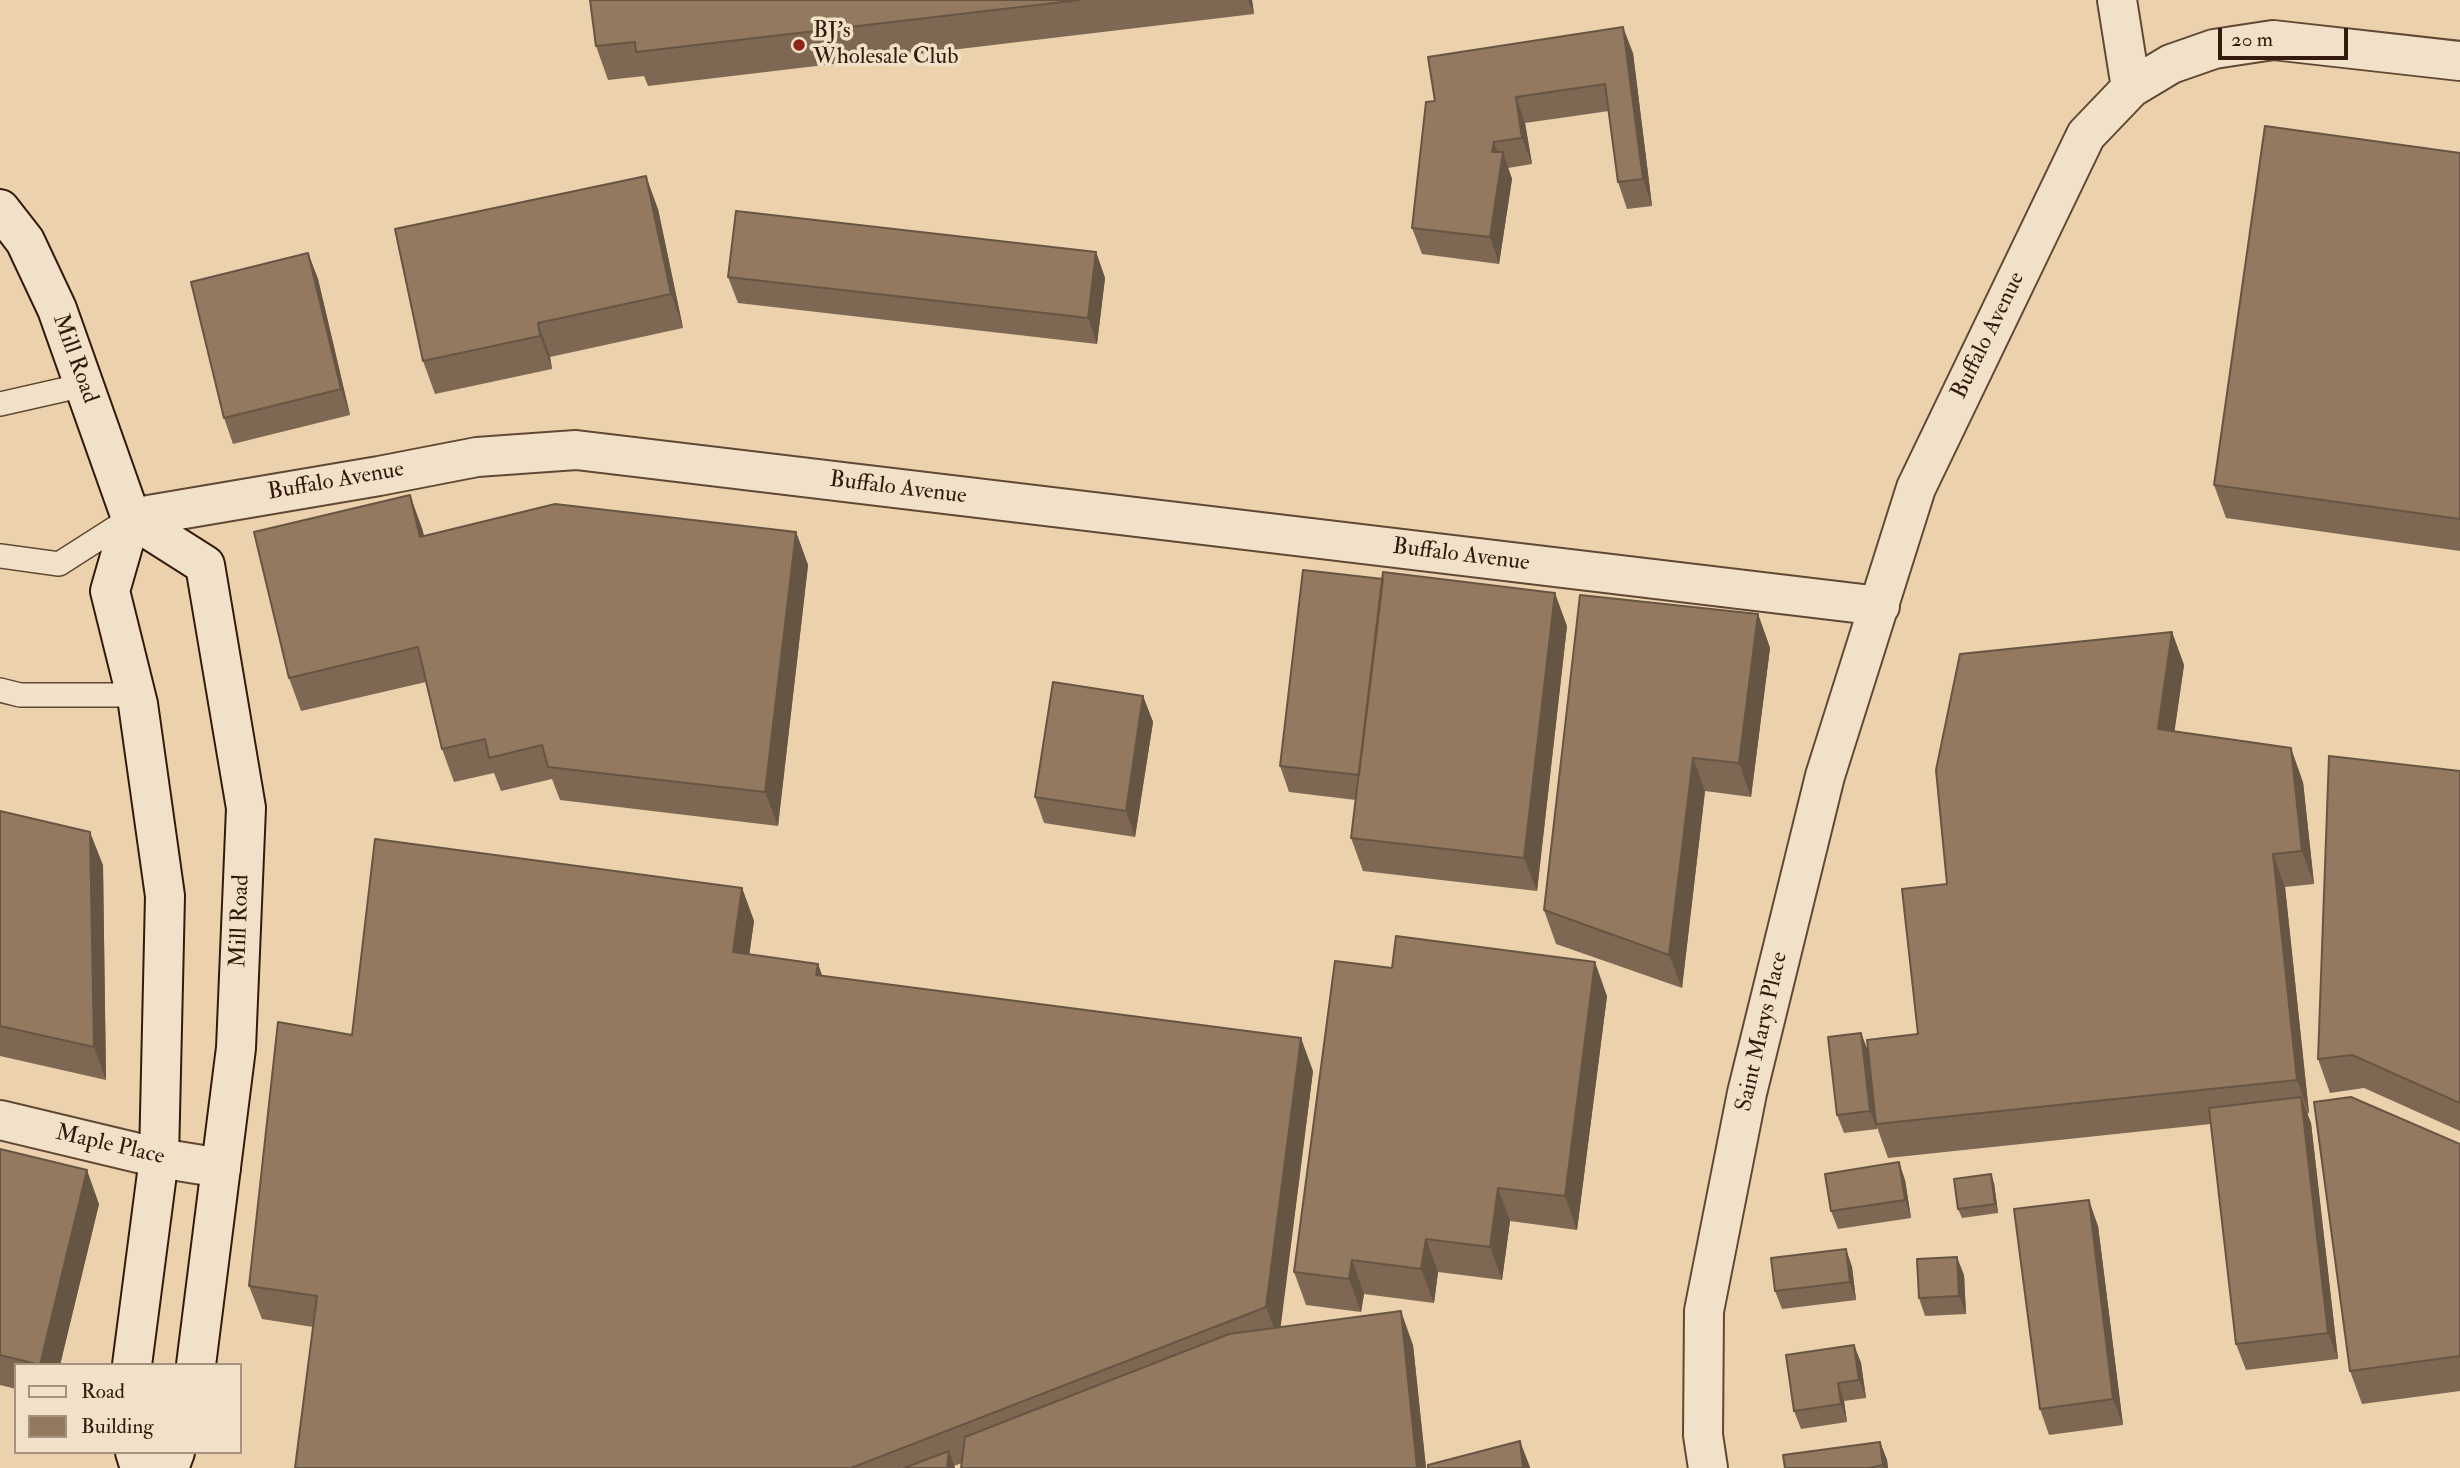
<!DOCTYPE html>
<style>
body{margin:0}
#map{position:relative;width:2460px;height:1468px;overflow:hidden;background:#ebd1ac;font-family:"IM FELL Double Pica",serif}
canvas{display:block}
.legend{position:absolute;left:14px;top:1363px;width:228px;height:91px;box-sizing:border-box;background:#f2e1c9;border:2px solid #a6917e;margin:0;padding:9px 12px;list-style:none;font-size:21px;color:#331a0d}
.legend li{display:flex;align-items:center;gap:14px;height:35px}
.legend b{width:35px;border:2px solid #a6917e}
.scale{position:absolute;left:2218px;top:28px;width:130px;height:32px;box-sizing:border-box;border:4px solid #331a0d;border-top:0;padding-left:9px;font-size:21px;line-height:24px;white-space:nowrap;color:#331a0d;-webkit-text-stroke:5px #f2e1c9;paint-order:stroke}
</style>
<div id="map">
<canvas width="2460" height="1468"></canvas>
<ul class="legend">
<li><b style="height:9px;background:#f2e1c9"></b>Road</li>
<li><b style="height:19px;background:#937960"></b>Building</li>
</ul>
<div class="scale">20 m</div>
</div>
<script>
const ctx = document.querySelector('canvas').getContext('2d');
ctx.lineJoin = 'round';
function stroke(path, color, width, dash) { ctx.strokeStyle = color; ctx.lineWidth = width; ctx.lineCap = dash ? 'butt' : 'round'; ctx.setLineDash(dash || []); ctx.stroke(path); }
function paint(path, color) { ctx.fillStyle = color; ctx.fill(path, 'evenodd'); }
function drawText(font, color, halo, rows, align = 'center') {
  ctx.font = font + ' "IM FELL Double Pica",serif'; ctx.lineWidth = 7; ctx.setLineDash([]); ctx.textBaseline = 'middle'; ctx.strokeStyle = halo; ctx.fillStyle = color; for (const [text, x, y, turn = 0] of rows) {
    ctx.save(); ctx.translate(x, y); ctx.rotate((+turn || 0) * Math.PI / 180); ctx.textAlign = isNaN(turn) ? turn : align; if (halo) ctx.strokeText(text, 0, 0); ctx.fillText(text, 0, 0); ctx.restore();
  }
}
const service = new Path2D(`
 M0 404 84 385
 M0 556 59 564 131 518
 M0 690 20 695H136`);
const minor = new Path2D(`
 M2117 0 2131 88
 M131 518 379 476 477 457 576 450 1880 606
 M0 1120 159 1158 221 1168
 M1708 1468 1703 1435 1704 1311 1747 1093 1825 776 1916 488 2086 135 2131 88 2171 64 2214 49 2273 40 2460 61`);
const secondary = new Path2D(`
 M0 209 25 241 57 309 131 518 110 591 138 704 165 896 159 1158 132 1365
 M131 518 205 565 246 808 236 1048 196 1365
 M135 1452 140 1468
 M169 1468 175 1452`);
stroke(service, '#614835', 26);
stroke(minor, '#614835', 42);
stroke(secondary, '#331a0d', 42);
stroke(service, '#f2e1c9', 23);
stroke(minor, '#f2e1c9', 38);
stroke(secondary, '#f2e1c9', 38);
paint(new Path2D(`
 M590 0H1252L1254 14 648 86 644 76 608 80 596 46Z
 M1633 53 1652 206 1627 209 1618 182 1609 111 1525 123 1532 164 1508 168 1512 179 1499 264 1422 254 1412 228 1435 101Z
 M2460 153V551L2226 518 2214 485Z
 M658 209 683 328 550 357 552 369 435 394 423 361Z
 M1096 252 1105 278 1097 344 738 303 728 277Z
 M308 253 318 279 350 415 233 444 224 418Z
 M422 528 424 536 796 532 808 565 778 826 560 800 552 779 501 791 494 773 454 782 442 749 426 682 301 711 289 678Z
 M1758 614 1770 648 1751 797 1705 791 1682 988 1556 944 1544 910Z
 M1567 626 1537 891 1363 871 1351 838 1356 800 1289 792 1280 766Z
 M2172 632 2184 665 2174 732 2303 782 2314 884 2285 887 2309 1113 2307 1114 2311 1123 2338 1359 2246 1370 2236 1344 2211 1124 1888 1158 1877 1127V1129L1844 1133 1837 1115 1861 1033 1868 1051 1918 1034 1947 884Z
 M1143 696 1153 722 1135 837 1044 823 1035 797Z
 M2460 771V1131L2364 1088 2330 1093 2318 1059Z
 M0 811 103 865 106 1080 0 1056Z
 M742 888 754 921 749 955 818 964 822 976 1313 1071 1280 1328 1413 1345 1426 1468H961L962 1463 954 1466 955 1468H295L313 1327 262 1319 249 1286 352 1035Z
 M1607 996 1577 1230 1510 1221 1502 1280 1438 1272 1434 1303 1364 1294 1361 1312 1306 1305 1294 1272Z
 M2460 1144V1391L2362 1404 2350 1371Z
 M0 1149 99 1204 60 1365H16V1389L0 1385Z
 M1905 1180 1911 1218 1838 1229 1831 1211Z
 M1994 1183 1998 1213 1962 1218 1958 1209Z
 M2098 1226 2123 1425 2049 1435 2040 1409Z
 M1846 1249 1852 1267 1856 1300 1782 1309 1775 1291Z
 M1964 1275 1966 1314 1925 1316 1919 1298Z
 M1854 1345 1861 1363 1866 1398 1844 1401 1847 1422 1801 1429 1794 1411Z
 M1880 1442 1887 1460 1888 1468H1785Z`), '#7e6853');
paint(new Path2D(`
 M1248 0H1252L1254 14Z
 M1623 27 1633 53 1652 206 1643 179Z
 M1516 97 1525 123 1532 164 1522 138Z
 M1494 142 1501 162 1503 152 1512 179 1499 264 1490 237 1492 152Z
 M646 176 658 209 683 328 671 294Z
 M1096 252 1105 278 1097 344 1088 318Z
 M308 253 318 279 350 415 341 389Z
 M538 323 550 357 552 369 540 336Z
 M410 495 422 528 432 570 420 537Z
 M796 532 808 565 778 826 765 792Z
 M1555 593 1567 626 1537 891 1524 858Z
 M1758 614 1770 648 1751 797 1739 763Z
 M2172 632 2184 665 2170 763 2158 729Z
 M1143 696 1153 722 1135 837 1126 811Z
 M2291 748 2303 782 2314 884 2302 851Z
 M1693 758 1705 791 1682 988 1669 955Z
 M90 832 103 865 106 1080 94 1047Z
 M2273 854 2285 887 2309 1113 2297 1080Z
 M742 888 754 921 745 986 733 952Z
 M1595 962 1607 996 1577 1230 1565 1196Z
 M818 964 830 997 816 975Z
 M1861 1033 1868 1051 1877 1129 1870 1111Z
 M1301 1038 1313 1071 1279 1340 1266 1307Z
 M2301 1097 2311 1123 2338 1359 2328 1333Z
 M1899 1162 1905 1180 1911 1218 1905 1200Z
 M87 1170 99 1204 60 1365H40Z
 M1991 1174 1994 1183 1998 1213 1995 1204Z
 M1498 1188 1510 1221 1502 1280 1490 1247Z
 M2089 1200 2098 1226 2123 1425 2113 1399Z
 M1426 1239 1438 1272 1434 1303 1421 1269Z
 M1846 1249 1852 1267 1856 1300 1850 1282Z
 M1957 1257 1964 1275 1966 1314 1959 1296Z
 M1352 1260 1364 1294 1361 1312 1349 1279Z
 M1401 1311 1413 1345 1426 1468H1417Z
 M1854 1345 1861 1363 1866 1398 1859 1380Z
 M1838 1383 1844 1401 1847 1422 1841 1404Z
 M1520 1441 1530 1467V1468H1523Z
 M1880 1442 1887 1460 1888 1468H1884L1883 1465Z
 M949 1451 955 1468H947Z`), '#675543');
const building = new Path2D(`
 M590 0H1080L636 52 635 42 596 46Z
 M1623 27 1643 179 1618 182 1605 84 1516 97 1522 138 1494 142 1492 152H1503L1490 237 1412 228 1426 102 1435 101 1428 57Z
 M2265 126 2460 153V519L2214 485Z
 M646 176 671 294 538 323 540 336 423 361 395 229Z
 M736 211 1096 252 1088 318 728 277Z
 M308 253 341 389 224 418 191 282Z
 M410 495 420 537 555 504 796 532 765 792 548 767 542 745 489 758 485 739 442 749 418 647 289 678 254 532Z
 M1303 570 1383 579 1359 775 1280 766Z
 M1383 572 1555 593 1524 858 1351 838Z
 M1580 595 1758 614 1739 763 1693 758 1669 955 1544 910Z
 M2172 632 2158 729 2291 748 2302 851 2273 854 2297 1080 1876 1124 1867 1040 1918 1034 1902 889 1947 884 1936 770 1960 654Z
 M1053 682 1143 696 1126 811 1035 797Z
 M2329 756 2460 771V1103L2352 1055 2318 1059Z
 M0 811 90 832 94 1047 0 1026Z
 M375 839 742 888 733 952 818 964 816 975 1301 1038 1266 1307 851 1468H295L317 1296 249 1286 278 1022 352 1035Z
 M1396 936 1595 962 1565 1196 1498 1188 1490 1247 1426 1239 1421 1269 1352 1260 1349 1279 1294 1272 1335 961 1392 968Z
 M1861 1033 1870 1111 1837 1115 1828 1037Z
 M2301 1097 2328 1333 2236 1344 2209 1108Z
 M2351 1097 2460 1144V1356L2350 1371 2314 1102Z
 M0 1149 87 1170 40 1365 0 1355Z
 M1899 1162 1905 1200 1831 1211 1825 1174Z
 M1991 1174 1995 1204 1958 1209 1954 1179Z
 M2089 1200 2113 1399 2040 1409 2014 1209Z
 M1846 1249 1850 1282 1775 1291 1771 1258Z
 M1957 1257 1959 1296 1919 1298 1917 1259Z
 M1401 1311 1417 1468H961L965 1437 1229 1334Z
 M1854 1345 1859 1380 1838 1383 1841 1404 1794 1411 1786 1355Z
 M1520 1441 1523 1468H1428V1465Z
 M1880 1442 1883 1465 1869 1468H1785L1783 1455Z
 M949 1451 947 1468H904Z`);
paint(building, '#937960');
stroke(building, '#675543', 2);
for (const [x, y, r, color] of [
 [799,45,7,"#8f2418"]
]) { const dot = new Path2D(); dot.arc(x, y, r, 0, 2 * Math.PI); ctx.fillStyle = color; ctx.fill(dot); stroke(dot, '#f2e1c9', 2.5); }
drawText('23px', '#331a0d', '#f2e1c9', [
 ["BJ's",813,32],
 ["Wholesale Club",813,58]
], 'left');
drawText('23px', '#331a0d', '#f2e1c9', [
 ["Buffalo Avenue",1989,336,-64],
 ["Mill Road",74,359,70],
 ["Buffalo Avenue",336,482,-10],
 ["Buffalo Avenue",898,489,7],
 ["Buffalo Avenue",1461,556,7],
 ["Mill Road",241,921,-88],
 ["Saint Marys Place",1763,1032,-77],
 ["Maple Place",110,1146,13]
]);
</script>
